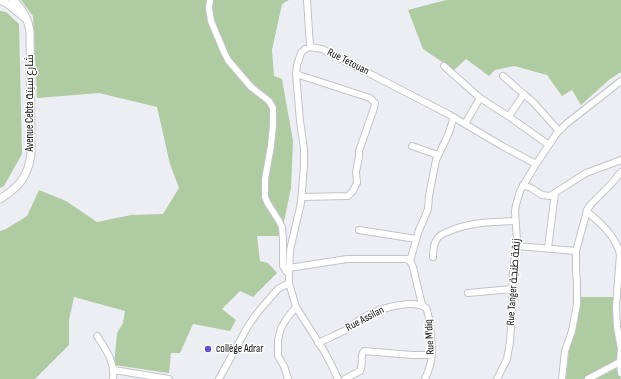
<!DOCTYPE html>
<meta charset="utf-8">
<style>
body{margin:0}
canvas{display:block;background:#edeef3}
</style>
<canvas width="621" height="379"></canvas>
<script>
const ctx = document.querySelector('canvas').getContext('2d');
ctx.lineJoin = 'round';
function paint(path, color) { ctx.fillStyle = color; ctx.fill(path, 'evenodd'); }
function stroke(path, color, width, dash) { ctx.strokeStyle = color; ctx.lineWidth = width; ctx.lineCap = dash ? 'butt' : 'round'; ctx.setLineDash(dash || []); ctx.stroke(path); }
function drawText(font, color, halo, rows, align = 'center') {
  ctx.font = font + ' "Sofia Sans Condensed",Cairo,sans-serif'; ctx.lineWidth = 3; ctx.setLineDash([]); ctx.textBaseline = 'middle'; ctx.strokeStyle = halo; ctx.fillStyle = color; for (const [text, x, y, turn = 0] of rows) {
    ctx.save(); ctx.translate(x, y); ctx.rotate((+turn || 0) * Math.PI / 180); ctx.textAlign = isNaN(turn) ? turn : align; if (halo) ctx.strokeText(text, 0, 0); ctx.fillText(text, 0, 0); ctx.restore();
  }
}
paint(new Path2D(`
 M21 0H289L282 4 272 50 274 76 282 79 293 141 291 188 281 236H257L260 261 268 263 277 273 253 297 240 291 222 309 236 320 230 331 193 324 180 353H171L169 373 114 365 117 333 123 323 125 311 74 297 69 320V345L35 379H0V231L6 229 27 216 39 190 66 201 97 222 131 215 163 214 179 188 170 164 157 107 99 93 37 98 33 16Z
 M446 0H621V72L610 79 581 105 572 90 562 96 547 75 514 66 495 70 489 76 466 59 454 70 423 49 408 10Z
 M0 11 6 12 19 24 22 154 4 186 0 188Z
 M579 297H614L621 368 620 377 621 379H566L569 350 576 320Z`), '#aecba2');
const minor = new Path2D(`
 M210 0 209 8 211 21 224 52 228 60 251 87 269 101 273 108V125L271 146 265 179V197L267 202 279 221 282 227 283 240V266L286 271 289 274
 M307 0 310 47
 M444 66 480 98 511 118 549 145
 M296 74 370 98 375 103 374 108 359 151V157L356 172 357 183 353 191 348 196 302 197
 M503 76 534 103 559 131
 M509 116 524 94
 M465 124 480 98
 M412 146 438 155
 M523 185 531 188 542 195 550 196 586 173 621 160
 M587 212C600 222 616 236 620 254L616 307 617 327 621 349 620 362 621 373
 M359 230 416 239
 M517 246 576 251
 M548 248 555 193
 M433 257C433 251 433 244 437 239 439 235 443 234 447 232 469 222 492 222 515 221
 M410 261 419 230 424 219 428 209 429 196 436 160 448 135 454 117
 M289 268 347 259H406L410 261 413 267 422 305
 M468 293 512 289
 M97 336C106 350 115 361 113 379
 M318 343C327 339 335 335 344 331 351 327 357 321 364 317 379 309 412 298 426 308 430 315 433 353 431 361 430 367 428 373 425 379
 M114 370 169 379
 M219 379 248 326 255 316 263 306 278 289 289 283
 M288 379 284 366 278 356V340L281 328 287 318 296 307
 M338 379 331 364 324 351 296 307 289 283V274L290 250 301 203 304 166V149L300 121 296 74 297 65 301 53 305 49 310 47 322 49 448 114 504 147 536 164
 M345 379 360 371C364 364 359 356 364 351L412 355H432
 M497 379 507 359 510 342 512 309 513 269 517 241 515 211 516 205 520 191 536 164 557 133 566 124 621 81
 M562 379 565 351 572 331 577 304V283L576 271V251L585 218 587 210 591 204 611 184 621 172
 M588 379 620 362`);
const tertiary = new Path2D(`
 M0 0 8 4 25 18
 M0 199C19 187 28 177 31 154L30 31C28 18 23 9 13 0`);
stroke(minor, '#c2c3c8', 8);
stroke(tertiary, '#c2c3c8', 9);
stroke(minor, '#fff', 6);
stroke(tertiary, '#fff', 7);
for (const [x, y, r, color] of [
 [208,349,4,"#634fc8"]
]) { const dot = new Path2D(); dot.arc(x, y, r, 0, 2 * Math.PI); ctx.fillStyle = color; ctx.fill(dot); stroke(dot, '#fff', 1.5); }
drawText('11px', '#111113', '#fff', [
 ["Rue Tetouan",348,62,27],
 ["Avenue Cebta شارع سبتة",30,103,-90],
 ["Rue Tanger زنقة طنجة",514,282,-86],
 ["Rue Assilan",365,319,-28],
 ["Rue M'diq",430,337,-93]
]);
drawText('11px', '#111113', '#fff', [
 ["collège Adrar",216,349]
], 'left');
</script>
